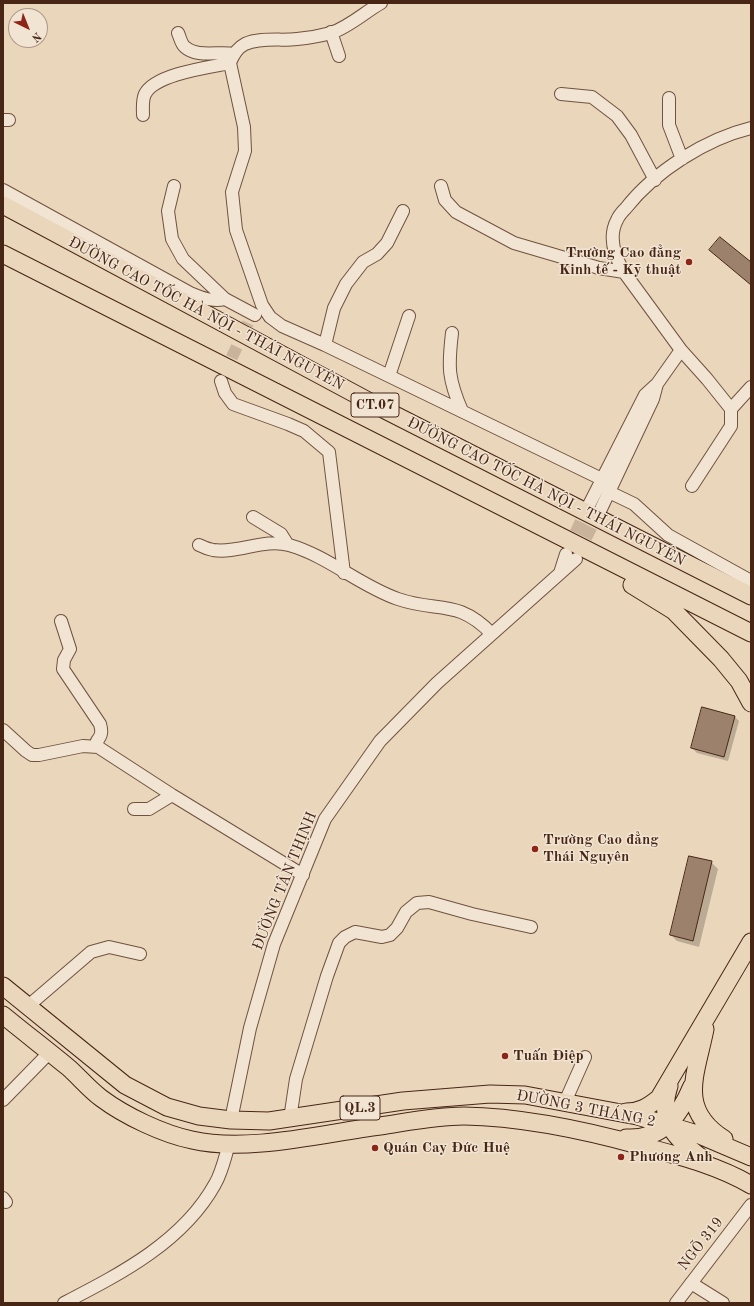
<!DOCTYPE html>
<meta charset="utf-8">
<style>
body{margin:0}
#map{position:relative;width:754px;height:1306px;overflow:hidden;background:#ead6bb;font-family:"Old Standard TT",serif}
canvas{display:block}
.frame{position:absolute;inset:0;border:4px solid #472616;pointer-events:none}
.north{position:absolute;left:8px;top:8px;width:40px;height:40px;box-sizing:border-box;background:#f1e4d3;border:1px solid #ad9887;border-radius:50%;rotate:137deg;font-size:11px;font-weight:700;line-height:16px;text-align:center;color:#472616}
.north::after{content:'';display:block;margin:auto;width:14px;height:18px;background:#8f2418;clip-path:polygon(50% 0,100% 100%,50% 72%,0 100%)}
</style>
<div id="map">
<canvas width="754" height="1306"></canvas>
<div class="frame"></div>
<div class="north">N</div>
</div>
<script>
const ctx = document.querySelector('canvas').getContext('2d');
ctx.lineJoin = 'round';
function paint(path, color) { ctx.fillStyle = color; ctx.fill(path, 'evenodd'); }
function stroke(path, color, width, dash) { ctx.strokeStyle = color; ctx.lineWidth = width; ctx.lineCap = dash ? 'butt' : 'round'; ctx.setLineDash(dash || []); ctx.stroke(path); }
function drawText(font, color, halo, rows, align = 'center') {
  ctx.font = font + ' "Old Standard TT",serif'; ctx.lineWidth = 3; ctx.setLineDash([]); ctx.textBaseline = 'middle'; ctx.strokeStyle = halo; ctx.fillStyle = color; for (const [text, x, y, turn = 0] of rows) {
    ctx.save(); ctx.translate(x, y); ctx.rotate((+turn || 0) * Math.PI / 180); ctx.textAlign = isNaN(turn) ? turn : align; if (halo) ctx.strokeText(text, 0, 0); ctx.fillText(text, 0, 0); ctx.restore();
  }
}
paint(new Path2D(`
 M734 716 739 721 728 761 697 753 692 748Z
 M711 862 718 869 699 947 677 941 671 935Z`), '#0003');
const building = new Path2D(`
 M720 237 751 262V285L709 250Z
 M702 707 735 716 724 757 691 748Z
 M689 856 712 861 693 941 670 935Z`);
paint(building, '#9c826c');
stroke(building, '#472616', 1);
stroke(new Path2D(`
 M224 374 248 323
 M568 549 588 506
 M578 554 599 512`), '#c9b39a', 12, [12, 6]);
const minor = new Path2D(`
 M381 3C365 12 349 27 331 33 320 36 308 38 297 39 281 41 261 37 245 44 237 48 233 55 230 63L244 127 245 151 232 192 236 230 262 305 270 317 282 326 325 345 612 484
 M331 32 339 56
 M178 33C180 37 181 44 185 47 197 58 219 51 234 54
 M561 94 592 97 617 116 631 135 655 180
 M669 98V125L682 159
 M143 115C143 109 142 100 145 94 155 74 210 67 230 63
 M3 120H9
 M174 186 168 211 172 239 183 259 225 299 255 315
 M441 186 445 200 456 212 514 243 599 268 624 272
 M3 190 190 293C202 298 212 302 225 299
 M452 333C448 367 448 379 462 411
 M325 345 334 308 346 284 363 262 377 254 387 243 403 211
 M389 376 409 316
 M221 381 225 393 233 404 288 424 304 431 329 452 344 573
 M731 409 751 387
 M692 486 731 426V409L707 379 681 350 624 272C615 257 608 237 617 220 619 215 623 211 626 208 655 171 706 139 751 128
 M609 492 634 504 668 535 751 581
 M589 505 645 395 657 384 681 350
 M600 511 653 399 657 384
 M253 517 281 534 288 545
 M199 545C203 547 208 549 213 550 238 554 264 538 289 545 328 556 360 586 398 599 438 613 457 598 492 634
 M560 573 566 554
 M61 621 70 649 64 660 63 669 100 724C102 731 102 735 97 741L98 747 172 795 303 875
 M3 730 26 751 32 755H39L83 746 98 747
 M134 809H149L172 795
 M27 1007 91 952 109 947 140 954
 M3 1100 49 1053
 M565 1102 585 1057
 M290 1119 296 1079 327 976 339 943 345 937 355 932 382 937 390 935 397 928 406 912 417 903 429 902 472 914 531 927
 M231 1120 250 1028 274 944 325 819 380 741 437 683 576 559
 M3 1198 6 1202
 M691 1283 723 1303
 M64 1303C120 1274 183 1242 215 1184 222 1172 225 1157 229 1144
 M676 1303 751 1205`);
const highway = new Path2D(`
 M3 205 385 410 751 596
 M3 254 751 633
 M632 585 674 611 721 659 739 681 751 703
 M3 986 125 1085 167 1107 199 1116 231 1120 269 1121 403 1101 490 1094 525 1095 637 1116 697 1134 751 1157
 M3 1015C25 1033 47 1050 69 1068 80 1078 90 1090 101 1098 125 1116 163 1134 192 1140 248 1153 324 1133 380 1126 407 1122 436 1116 464 1116 524 1117 584 1130 642 1146 679 1156 717 1165 751 1185
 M705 1029C696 1075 677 1109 724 1139
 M669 1086C657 1122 676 1139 703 1159
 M626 1112C640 1112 648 1107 659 1098L751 942
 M626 1138C662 1140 679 1117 692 1086`);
stroke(minor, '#70523f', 14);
stroke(highway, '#472616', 19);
stroke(minor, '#f1e4d3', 12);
stroke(highway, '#ead6bb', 17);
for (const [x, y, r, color] of [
 [689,262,4,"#8f2418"],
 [535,849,4,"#8f2418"],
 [505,1056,4,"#8f2418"],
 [375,1148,4,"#8f2418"],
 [621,1157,4,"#8f2418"]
]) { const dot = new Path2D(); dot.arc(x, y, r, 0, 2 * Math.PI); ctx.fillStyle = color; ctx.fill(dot); stroke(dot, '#f1e4d3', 1.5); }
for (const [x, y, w] of [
 [375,405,48],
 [360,1108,40]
]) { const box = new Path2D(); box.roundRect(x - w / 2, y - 12, w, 24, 3); ctx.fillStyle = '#f1e4d3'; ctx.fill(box); stroke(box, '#472616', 1); }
drawText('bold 14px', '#472616', null, [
 ["CT.07",375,405],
 ["QL.3",360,1108]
]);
drawText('bold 15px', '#472616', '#f1e4d3', [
 ["Trường Cao đẳng",681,253,"right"],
 ["Kinh tế - Kỹ thuật",681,270,"right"],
 ["Trường Cao đẳng",543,840],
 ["Thái Nguyên",543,857],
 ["Tuấn Điệp",513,1056],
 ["Quán Cay Đức Huệ",383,1148],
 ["Phương Anh",629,1157]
], 'left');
drawText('15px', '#472616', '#f1e4d3', [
 ["ĐƯỜNG CAO TỐC HÀ NỘI - THÁI NGUYÊN",206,314,28],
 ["ĐƯỜNG CAO TỐC HÀ NỘI - THÁI NGUYÊN",546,492,27],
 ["ĐƯỜNG TÂN THỊNH",285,881,-68],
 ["ĐƯỜNG 3 THÁNG 2",586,1109,11],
 ["NGÕ 319",701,1244,-52]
]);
</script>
